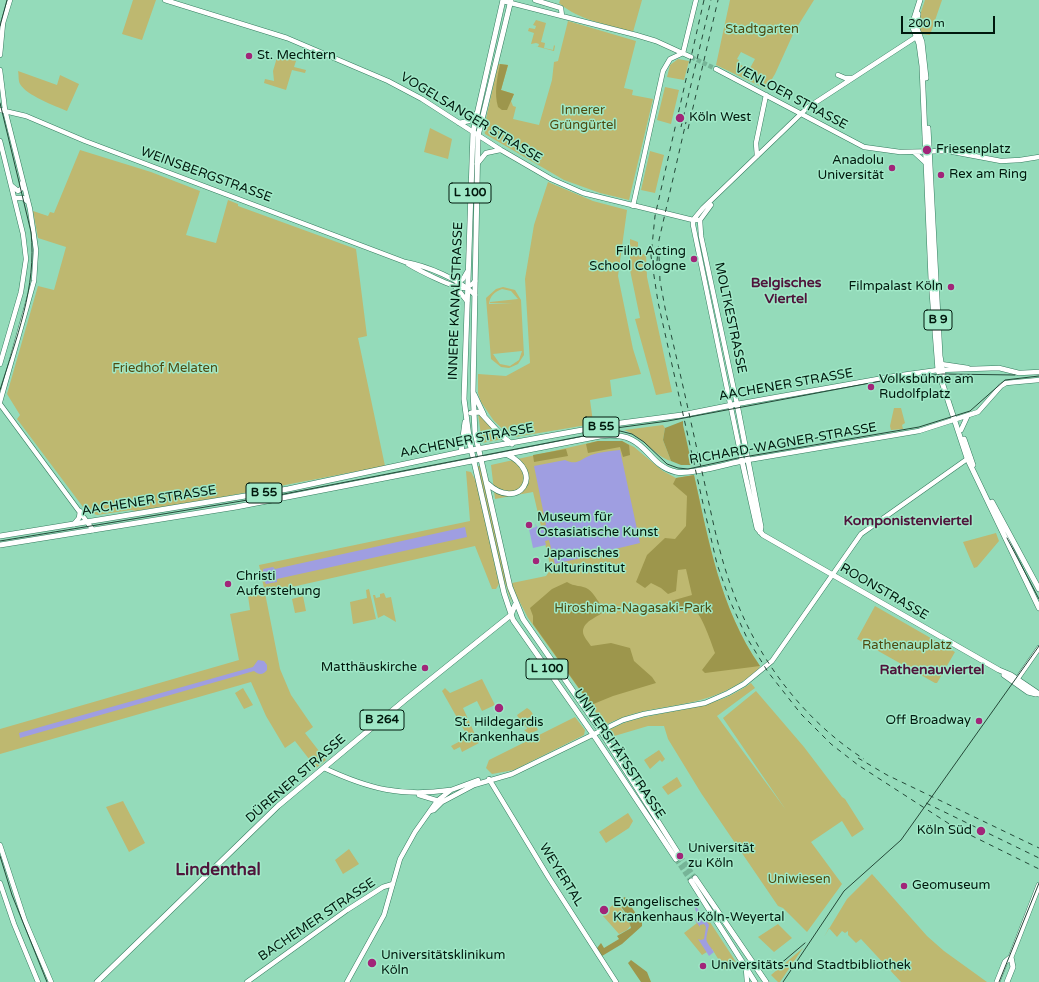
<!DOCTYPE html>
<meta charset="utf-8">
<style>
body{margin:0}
#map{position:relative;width:1039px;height:982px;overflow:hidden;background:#94dbba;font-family:"Varela Round",sans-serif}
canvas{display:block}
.scale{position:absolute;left:901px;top:16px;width:94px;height:18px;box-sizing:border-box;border:2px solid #00180d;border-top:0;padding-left:5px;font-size:12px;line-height:14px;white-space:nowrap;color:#00180d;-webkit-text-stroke:3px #a0e8c7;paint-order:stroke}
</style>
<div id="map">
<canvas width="1039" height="982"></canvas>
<div class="scale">200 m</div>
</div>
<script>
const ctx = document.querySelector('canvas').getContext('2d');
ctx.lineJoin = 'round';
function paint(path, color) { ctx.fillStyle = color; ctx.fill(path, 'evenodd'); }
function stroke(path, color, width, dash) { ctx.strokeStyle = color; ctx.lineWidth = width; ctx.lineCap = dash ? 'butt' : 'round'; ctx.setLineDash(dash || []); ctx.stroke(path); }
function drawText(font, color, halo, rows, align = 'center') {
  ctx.font = font + ' "Varela Round",sans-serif'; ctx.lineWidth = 3; ctx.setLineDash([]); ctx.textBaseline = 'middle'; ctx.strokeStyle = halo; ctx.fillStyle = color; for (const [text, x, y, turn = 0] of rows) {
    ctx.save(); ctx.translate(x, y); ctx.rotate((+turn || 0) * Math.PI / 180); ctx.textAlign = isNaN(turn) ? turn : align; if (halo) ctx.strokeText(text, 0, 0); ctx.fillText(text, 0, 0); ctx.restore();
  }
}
paint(new Path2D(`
 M133 0H156L142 40 122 34Z
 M560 0H642L633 32C607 24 580 21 559 3Z
 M730 0H814L794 32 775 74 766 89 716 65ZM741 52 755 59 749 70 738 63 739 60 737 59Z
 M925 0H942L930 35 921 34C916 21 921 13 925 0Z
 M536 20 546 23 541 42 545 43 544 48 553 50 554 45 555 46 554 51 535 46 538 47 539 44 536 43 531 44 534 33 528 31 529 28 535 29 536 26 533 25Z
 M568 21 636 41 624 88 633 90 632 95 653 99 629 200 600 193 564 180 485 134 484 128 498 64 508 65 501 90 514 94 511 101 513 106 516 107 513 119 539 125 552 80 554 62 558 61Z
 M278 54 296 61 294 67 306 70 305 73 292 70 286 90 264 83 265 79 274 81 273 71Z
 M678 59 689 61 684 80 667 77 670 65Z
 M18 71 57 85 60 75 79 84 67 111C55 106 26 95 20 84 18 80 19 75 18 71Z
 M665 87 679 90 671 124 657 120Z
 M430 128 452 139 448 159 424 152Z
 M80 150 151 172 200 191 186 235 216 243 228 200 238 204V206L356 249 367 336 358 338 385 466 217 498 136 511 131 510 97 515 86 511 17 419 20 415 7 394 38 286 54 290 66 247 38 238 33 211 48 216 50 212 54 213Z
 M650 151 664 155 655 193 641 190Z
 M548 182 593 201 627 210 618 276 633 349 641 374 610 380 612 396 590 400 593 422 587 423V425L515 437 510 436 494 421 481 402 478 393V374L506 376 530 363 525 279 534 225Z
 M630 239 638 242V250H635V254H646L647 277 672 392 656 395 635 319 640 318 630 270Z
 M503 287 515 290 521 300 524 355 518 364 509 368 501 367 491 359 486 298 496 289ZM502 289 511 291 518 299 490 302V303H513L489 304C490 296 494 292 502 289ZM522 351 519 360 510 366 500 364 493 354Z
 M894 408H901L905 423 902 425 903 429 891 430 890 426Z
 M478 413 503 439 482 443Z
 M663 425 665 428 663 440 671 461C654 456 644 437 624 430Z
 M598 441H622L634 447 663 471 676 478 694 475C709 542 720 608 760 666 758 672 750 677 745 680 709 703 684 703 645 711 631 714 617 719 605 725L528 618 514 591 512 583 546 576 551 569 533 492 495 499 491 465Z
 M477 466H481L512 604 503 577Z
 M466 471 471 472 476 481 499 584 496 589H492L475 546 265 593 280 669 291 695 313 727 305 733 326 760 316 768 295 741 285 748 266 716 251 682 0 754V729L239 660 230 614 250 610 248 596 265 593 259 565 470 521Z
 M996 533 999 541 977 567 974 568 963 542Z
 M369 589 376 619 353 624 350 602 367 598 366 590Z
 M384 593 386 598 391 597 396 622 384 615 378 618 373 595H375L376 598 380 597V594Z
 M303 596 306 611 295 613 292 599Z
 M875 606 955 652 937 683H935L857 639Z
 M482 679 495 705 482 711 477 701 463 708 479 743 462 752 460 747 454 750 451 746 468 737 442 691 445 688 450 693Z
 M751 683 755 688 717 716 786 810 723 718 756 691 804 747 842 797 845 799 864 829 852 837 842 821 811 842 842 884 807 932 783 908 778 906 701 793 668 739 664 726H648L611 737 608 730C617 726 627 721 637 719 678 708 714 710 751 683Z
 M243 688 253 705 244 709 235 693Z
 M527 708C536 713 534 723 538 730L529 734 524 730 527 729 526 726 523 727 517 715Z
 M575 717 585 730 584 735 514 770 492 774 486 768 489 760Z
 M659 750 665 759 662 762 660 760 650 769 644 760Z
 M677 777 682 786 668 795 662 787Z
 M123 801 145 843 129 852 106 807Z
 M628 813 633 821 629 828 606 843 599 832Z
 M349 849 359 864 343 874 335 860Z
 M872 874 927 936 944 951 987 982H901L861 939 856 943 848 935V931L845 933 842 931 837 937 829 928 824 937 847 899Z
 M616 902 620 906 631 925 627 930 619 934 603 916 604 913Z
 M694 905H695L705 920 708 919 736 962 725 970 712 949 702 955 684 933 697 923 695 920 698 917Z
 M778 924 792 938 774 952 758 937Z
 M803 948 780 982H778L771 975Z`), '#beb870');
paint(new Path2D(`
 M500 64 508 65 501 90 514 94 507 110H502L498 107C494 93 497 79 500 64Z
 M683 421V425L692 465H681L671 461 663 440 665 428Z
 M598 441H622L629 445 630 455 623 457 620 447 588 453 586 444Z
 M566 449 568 456 534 462 533 455Z
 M694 475C709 542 720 608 760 666L705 673 702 670 715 653C711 642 703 618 695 610 690 604 681 607 674 608L671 601 692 595 686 569 678 570 676 591 668 594 661 588 651 583 645 588 636 582 647 555 665 538 675 539 686 526 687 496 673 484 676 478Z
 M567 582C574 587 582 585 588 589 595 594 599 604 605 610 600 617 583 620 583 632 583 636 589 643 591 646L611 643 630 648 634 661 652 677 656 683 613 696 591 705 533 624V616L530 608 552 589Z
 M625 897 642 923V926L622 944 602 956 597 948 601 943 604 948 619 939 617 936 631 928 627 915 617 901Z
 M631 960 647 972 651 982H641L628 963Z`), '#9d964c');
paint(new Path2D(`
 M620 450 640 543 611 550 597 549 585 557 555 564 549 540 545 541 546 545 533 548 529 529 536 527 535 523 537 527 546 525 534 466 565 460C577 466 581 459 591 455 600 452 611 451 620 450Z
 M465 527 467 537 277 579V582L266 584 263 578V569L273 567 275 569Z
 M258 660 264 661 267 665V670C263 675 259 675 254 671L20 738 19 733 253 667Z
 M694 905H695L709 925C705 943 705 939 714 952L709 956 698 939 701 940 704 939 706 927 704 924 700 925V927L695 920 698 917Z`), '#9f9ee1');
stroke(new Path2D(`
 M691 57 716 69`), '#76b497', 4.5, [4.5, 2]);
stroke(new Path2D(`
 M680 856 695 878
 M676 859 691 881`), '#76b497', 5, [5, 2.5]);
const secondary = new Path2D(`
 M165 0 287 38 388 81 422 99 501 150 551 179 583 193 693 220H700
 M535 0 561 8 562 16
 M503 1 636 35 656 41 691 57
 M683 53 696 0
 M0 55 3 23 10 0
 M716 69 864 147 900 152 948 151 1001 161 1020 160 1039 157
 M0 70 5 110 30 209 36 250 34 281 0 402
 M838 75 845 78H852
 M0 110 26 116 85 141 405 262C427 266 459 279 475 295
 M459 123 469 121 476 114
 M0 141 23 234 26 259 21 292 0 364
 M914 152 926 163
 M757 156 756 143 766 95
 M477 164 486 153 500 150
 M12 186 18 191 22 188V183
 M15 198H23L28 202
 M633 206 663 71 670 59 683 53
 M693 220V225L742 461 919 431 978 412 1001 386 1006 383 1039 380
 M693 220 703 208 807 108 916 37 918 33
 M700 220 701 236 737 404 895 376 938 370 999 368 1019 373 1039 372
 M700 220 711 205
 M408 264C418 270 453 288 464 288 469 287 472 285 475 281
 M458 282 463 279 467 272
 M455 286 467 301
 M941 364 968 368
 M0 404 93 530
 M961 430 967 417
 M74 524 79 518 80 511
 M1016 681 1039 648
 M324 768C369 789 401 797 450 790
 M489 779 549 878 616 982
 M419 795 439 801
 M430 811 434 810 442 802 474 785 512 774 623 720 644 714 705 703 728 693 744 684 772 661 861 534 970 457
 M0 845 25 921 51 982
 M0 883 14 924 38 982
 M746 969 747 982
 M247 982 347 910 383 887 393 884
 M347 982 384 915 400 859 415 832 437 801 451 790 478 780`);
const primary = new Path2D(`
 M503 0 473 132 464 399 470 444 504 593 513 620 597 740 676 859
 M511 0 478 136 473 391 475 433 510 587 523 619 600 730 680 856
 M920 0 912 25 919 44 922 66 931 279 938 370 967 458 1039 608
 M918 14 916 26 922 42 926 78
 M928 128 940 356 944 380
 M474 394 484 415
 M471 413 480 412 503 437 512 444
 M964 439 973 465
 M461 452 465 422
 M487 483C518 513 547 473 506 454
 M992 502 1039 589
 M0 536 288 489 461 452 621 423 682 415 737 404 761 527 760 532
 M0 545 236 507 600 436C649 430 644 465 676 472 690 475 727 464 742 461L757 528 763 535 999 670 1011 675 1039 694
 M1004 675 1028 692 1036 694
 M695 878 766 982
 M691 881 755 982
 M97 982 278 806 405 700 511 615 515 605
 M997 982 1005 962 1011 957
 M1007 982 1013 967 1011 957 1039 885`);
stroke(secondary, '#357c5f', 5.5);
stroke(primary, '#357c5f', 6);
stroke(secondary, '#fff', 4.5);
stroke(primary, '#fff', 5);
stroke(new Path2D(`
 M0 26 7 0
 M0 103 31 232C37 287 16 339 0 390
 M616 428 668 421 886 380 943 374 1015 375
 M1007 538 1039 599
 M0 541 284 494 609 431H620L632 434 644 442 667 464 678 468 688 469 738 458 919 427 970 411 1005 380 1039 376
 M0 856 12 895 47 982
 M779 965 805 943
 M783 982 844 891 901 840 1039 646
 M999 982 1039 883`), '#244838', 1);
stroke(new Path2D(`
 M704 0 655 216 651 256 658 302 704 508 717 564 730 601 747 638 768 672 801 714 831 744 858 765 954 827 1039 869
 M681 127 711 0
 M688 129 718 0
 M659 256 660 281 666 313C678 363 689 413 700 463 710 505 717 549 732 589 756 657 803 720 864 759
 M657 261 659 240 686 122
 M858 758 887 775 1039 848
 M926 803 1039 858`), '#244838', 1, [5, 5]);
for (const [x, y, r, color] of [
 [249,56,4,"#a12579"],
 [680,118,5,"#a12579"],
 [927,150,5,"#a12579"],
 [892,168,4,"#a12579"],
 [941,175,4,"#a12579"],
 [694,259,4,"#a12579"],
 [951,287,4,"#a12579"],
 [871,387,4,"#a12579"],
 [529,525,4,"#a12579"],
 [536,561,4,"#a12579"],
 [228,584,4,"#a12579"],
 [425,668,4,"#a12579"],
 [499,708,5,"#a12579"],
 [979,721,4,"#a12579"],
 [981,831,5,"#a12579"],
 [680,856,4,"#a12579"],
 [904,886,4,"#a12579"],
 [604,910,5,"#a12579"],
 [372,963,5,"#a12579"],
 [703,966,4,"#a12579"]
]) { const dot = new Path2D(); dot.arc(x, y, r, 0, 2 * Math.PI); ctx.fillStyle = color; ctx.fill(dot); stroke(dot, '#a0e8c7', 1.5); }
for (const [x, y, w] of [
 [470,193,42],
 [938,320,28],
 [601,427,36],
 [264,493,36],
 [547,669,42],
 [382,720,44]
]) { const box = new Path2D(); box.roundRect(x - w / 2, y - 10, w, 20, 3); ctx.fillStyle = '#a0e8c7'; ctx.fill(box); stroke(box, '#00180d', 1); }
drawText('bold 12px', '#00180d', null, [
 ["L 100",470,193],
 ["B 9",938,320],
 ["B 55",601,427],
 ["B 55",264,493],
 ["L 100",547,669],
 ["B 264",382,720]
]);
drawText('13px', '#4f4a10', '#a0e8c7', [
 ["Stadtgarten",762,30],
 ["Innerer",583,111],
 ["Grüngürtel",583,126],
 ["Friedhof Melaten",165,369],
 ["Hiroshima-Nagasaki-Park",633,609],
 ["Rathenauplatz",907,646],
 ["Uniwiesen",799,880]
]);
drawText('13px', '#00180d', '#a0e8c7', [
 ["St. Mechtern",257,56],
 ["Köln West",689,118],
 ["Friesenplatz",936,150],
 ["Anadolu",884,161,"right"],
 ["Universität",884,176,"right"],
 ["Rex am Ring",949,175],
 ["Film Acting",686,252,"right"],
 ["School Cologne",686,267,"right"],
 ["Filmpalast Köln",943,287,"right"],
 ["Volksbühne am",879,380],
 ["Rudolfplatz",879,395],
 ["Museum für",537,518],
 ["Ostasiatische Kunst",537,533],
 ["Japanisches",544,554],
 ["Kulturinstitut",544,569],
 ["Christi",236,577],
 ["Auferstehung",236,592],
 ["Matthäuskirche",417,668,"right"],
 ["Off Broadway",971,721,"right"],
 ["St. Hildegardis",499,723,"center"],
 ["Krankenhaus",499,738,"center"],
 ["Köln Süd",972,831,"right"],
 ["Universität",688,849],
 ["zu Köln",688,864],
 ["Geomuseum",912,886],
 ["Evangelisches",613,903],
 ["Krankenhaus Köln-Weyertal",613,918],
 ["Universitätsklinikum",381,956],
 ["Köln",381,971],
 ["Universitäts-und Stadtbibliothek",711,966]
], 'left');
drawText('13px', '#00180d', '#a0e8c7', [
 ["VENLOER STRASSE",791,97,28],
 ["VOGELSANGER STRASSE",471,118,31],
 ["WEINSBERGSTRASSE",206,175,20],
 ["INNERE KANALSTRASSE",456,301,-88],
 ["MOLTKESTRASSE",730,318,78],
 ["AACHENER STRASSE",786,385,-10],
 ["AACHENER STRASSE",467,441,-11],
 ["RICHARD-WAGNER-STRASSE",783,444,-10],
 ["AACHENER STRASSE",149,501,-9],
 ["ROONSTRASSE",884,592,30],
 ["UNIVERSITÄTSSTRASSE",619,754,56],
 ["DÜRENER STRASSE",296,779,-41],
 ["WEYERTAL",561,875,58],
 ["BACHEMER STRASSE",317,920,-34]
]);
drawText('bold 14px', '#4f143b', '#a0e8c7', [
 ["Belgisches",786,283],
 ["Viertel",786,299],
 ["Komponistenviertel",908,521],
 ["Rathenauviertel",932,670]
]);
drawText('bold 17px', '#4f143b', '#a0e8c7', [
 ["Lindenthal",218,871]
]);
</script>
